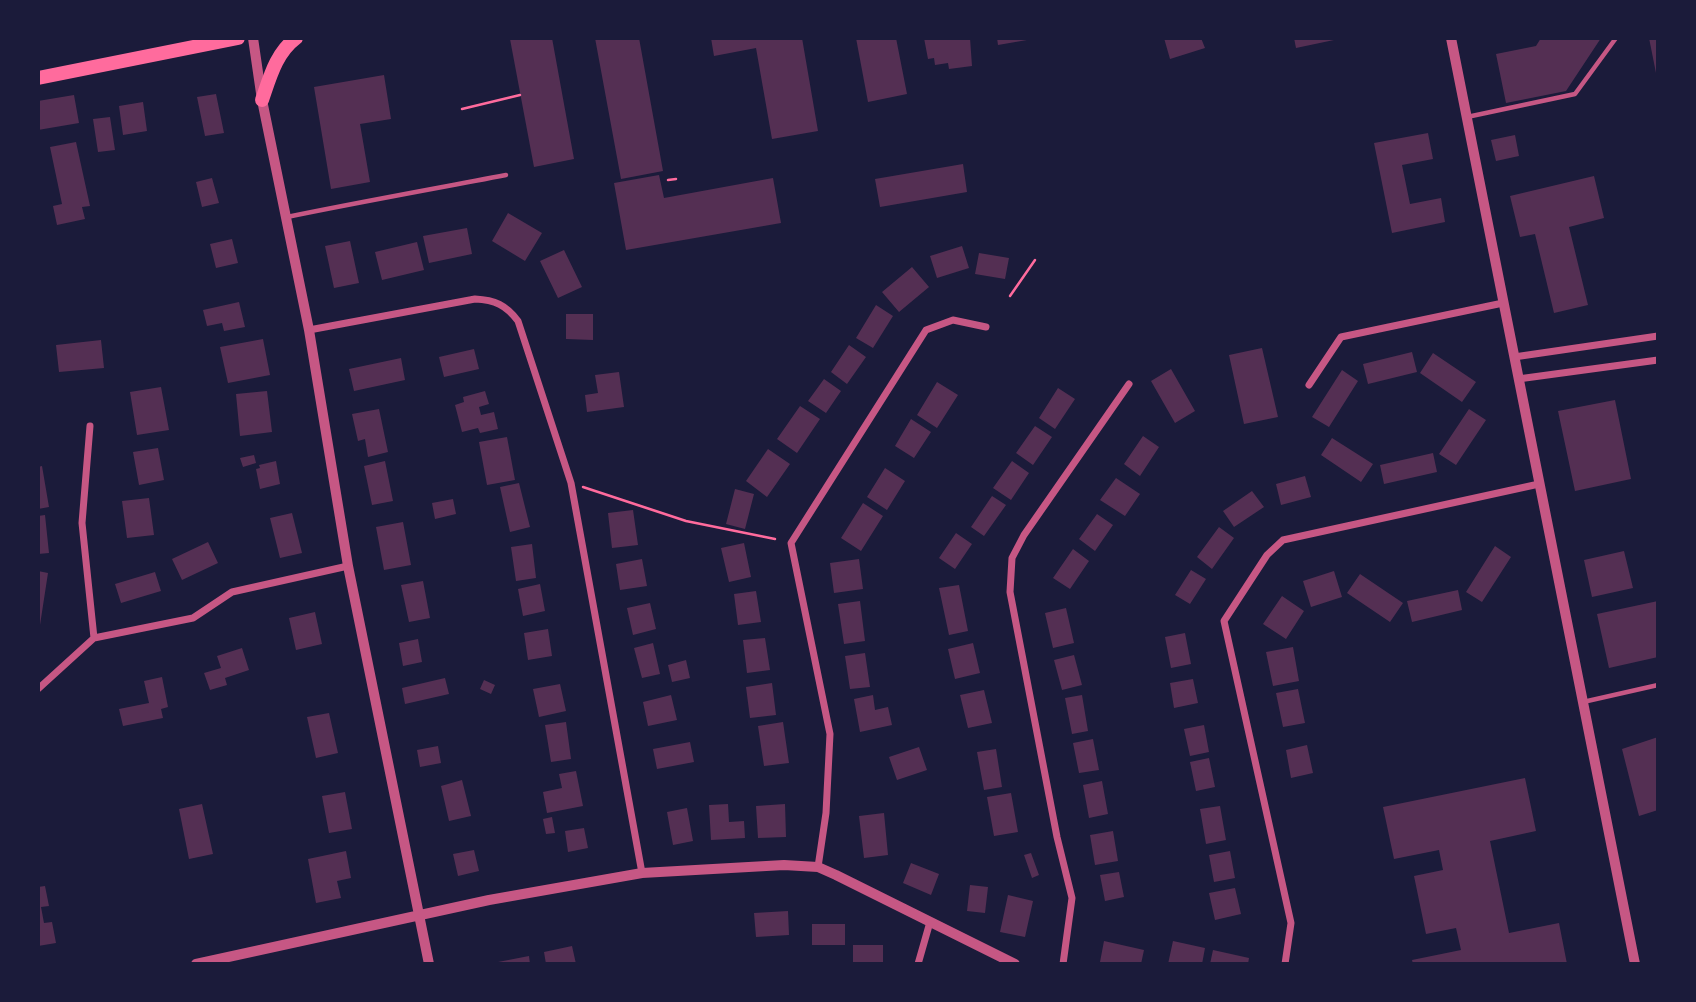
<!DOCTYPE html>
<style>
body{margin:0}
#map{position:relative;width:1696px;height:1002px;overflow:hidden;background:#1b1b3a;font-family:Poppins,sans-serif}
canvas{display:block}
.frame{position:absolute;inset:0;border:40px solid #1b1b3a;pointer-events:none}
</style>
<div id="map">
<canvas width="1696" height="1002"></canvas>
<div class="frame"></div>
</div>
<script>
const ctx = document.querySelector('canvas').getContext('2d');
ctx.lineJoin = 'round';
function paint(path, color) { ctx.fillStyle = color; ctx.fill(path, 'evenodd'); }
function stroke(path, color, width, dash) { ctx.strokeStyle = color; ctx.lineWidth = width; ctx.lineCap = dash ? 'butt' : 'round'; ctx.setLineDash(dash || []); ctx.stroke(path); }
paint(new Path2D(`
 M514 38H552L574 159 534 167 510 39Z
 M595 38H639L663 171 621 179Z
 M711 38H802L818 131 772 139 756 48 714 56Z
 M856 38H896L907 94 868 102Z
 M924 38H970L972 66 949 69 948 63 935 65 934 58 928 59Z
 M997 38H1027V40L998 45Z
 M1164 38H1201L1205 48 1170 59Z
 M1294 38H1333L1334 40 1296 48Z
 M1541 38H1601L1566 91 1506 103 1496 54 1536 46Z
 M1649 38H1658V73H1656Z
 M384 75 391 119 360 124 370 182 331 189 314 87Z
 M216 94 224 133 205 136 197 97Z
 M74 95 79 123 38 130V101Z
 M143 102 147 131 123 135 119 106Z
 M110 117 115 150 98 152 93 119Z
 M1428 133 1433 159 1402 165 1410 204 1441 198 1445 222 1392 233 1374 143Z
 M1515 135 1519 156 1496 161 1491 140Z
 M76 142 90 206 82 207 85 219 57 225 53 206 62 204 50 147Z
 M963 164 967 192 880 207 875 179Z
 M659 175 664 198 773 178 781 223 626 250 614 183Z
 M1594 176 1604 218 1569 227 1588 305 1554 313 1535 234 1520 237 1510 196Z
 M212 178 219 203 202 207 196 182Z
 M508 213 542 233 525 261 492 241Z
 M467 228 472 254 429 263 423 236Z
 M232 239 238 263 216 268 210 244Z
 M350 241 359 283 334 288 325 246Z
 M417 242 424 270 382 280 375 252Z
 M962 246 969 268 937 278 930 256Z
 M564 250 582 287 558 298 540 261Z
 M979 253 1009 258 1005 279 975 274Z
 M912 267 929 287 899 312 882 292Z
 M239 302 245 327 224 331 222 323 207 326 203 310Z
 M876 305 893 316 873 348 856 338Z
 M566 314H593V340L566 339Z
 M263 339 270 375 228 383 220 347Z
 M101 340 104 368 59 372 56 345Z
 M849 345 866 357 847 384 831 372Z
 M1262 348 1278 417 1244 424 1229 355Z
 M474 349 479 369 444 377 439 357Z
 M1412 352 1417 372 1368 384 1363 364Z
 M1433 353 1476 382 1462 402 1420 373Z
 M401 358 405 380 354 391 349 369Z
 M1171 369 1195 411 1175 423 1151 381Z
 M1342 370 1358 381 1329 427 1312 417Z
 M619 372 624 407 587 412 585 395 598 393 595 375Z
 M824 379 841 391 826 413 808 401Z
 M937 382 958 395 937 428 917 415Z
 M161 387 169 430 137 435 130 392Z
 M1058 388 1075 399 1055 429 1039 418Z
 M267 391 272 432 240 436 236 394Z
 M485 391 489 404 479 407 481 415 494 412 498 429 480 433 478 428 462 432 455 405 464 402 463 397Z
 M1615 400 1631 479 1575 491 1558 411Z
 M800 406 820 419 797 453 777 439Z
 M379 409 388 452 368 457 365 439 358 441 352 414Z
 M1469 409 1486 420 1456 465 1439 454Z
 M911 419 931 432 914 458 895 446Z
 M1035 426 1052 437 1033 465 1016 453Z
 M1143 436 1159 447 1140 476 1124 464Z
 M507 437 515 480 487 485 479 442Z
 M1332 438 1373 464 1361 482 1321 455Z
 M158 448 164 480 139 485 133 452Z
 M768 449 790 464 767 497 746 481Z
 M1433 453 1437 472 1384 484 1380 465Z
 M254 455 256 463 243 467 240 458Z
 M276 461 280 484 260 489 256 469 260 468 259 465Z
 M385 461 393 501 372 505 364 466Z
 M1012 461 1029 473 1011 500 993 488Z
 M42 466 49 507 38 509V467Z
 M885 468 905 481 887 510 867 497Z
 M1305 476 1311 497 1281 505 1276 484Z
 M1116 478 1140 494 1125 516 1100 500Z
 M519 483 530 527 510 532 500 487Z
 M735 489 754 494 745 529 726 524Z
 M1252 491 1264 507 1234 527 1223 511Z
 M992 496 1006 505 984 536 971 527Z
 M149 498 154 535 127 538 122 501Z
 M453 499 456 514 435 519 432 503Z
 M863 503 883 516 861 551 841 538Z
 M633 510 638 545 612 548 608 513Z
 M292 513 302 553 280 558 270 518Z
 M1097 514 1113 525 1095 551 1079 539Z
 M45 515 49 553 38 554V516Z
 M403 522 411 565 384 570 376 527Z
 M1219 527 1234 538 1212 569 1197 557Z
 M956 533 972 544 955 569 939 558Z
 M208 542 218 563 182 580 172 559Z
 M744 543 751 577 729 582 721 548Z
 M532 544 536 578 516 581 511 547Z
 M1495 546 1511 557 1482 602 1466 592Z
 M1073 549 1089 561 1070 589 1053 578Z
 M1624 551 1633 588 1592 597 1584 560Z
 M642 559 647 586 620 590 616 564Z
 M859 559 863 589 834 593 830 563Z
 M1191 570 1206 579 1190 604 1175 595Z
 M38 571 48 573 40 625H38Z
 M1334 571 1342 597 1311 607 1303 581Z
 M155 572 161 591 121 603 115 584Z
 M1360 574 1403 603 1390 622 1347 593Z
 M423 581 430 618 409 622 401 585Z
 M540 584 545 611 523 616 518 589Z
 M959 585 968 631 949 635 939 588Z
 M1458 590 1462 610 1412 622 1407 601Z
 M756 591 761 622 738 625 734 594Z
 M1282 596 1304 611 1286 639 1263 624Z
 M860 601 865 641 844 644 838 604Z
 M1658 601V657L1609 668 1597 614Z
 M650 603 656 629 633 635 627 608Z
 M1066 608 1074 643 1053 648 1045 613Z
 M315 612 322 644 296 650 289 618Z
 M548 629 552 656 528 660 524 633Z
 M1185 633 1191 664 1171 668 1165 637Z
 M765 638 770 670 747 673 743 640Z
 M418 639 422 662 403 666 399 643Z
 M653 643 660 674 642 678 634 648Z
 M973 643 980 673 955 679 948 649Z
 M1293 647 1299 681 1273 686 1266 652Z
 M242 648 249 670 225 678 227 685 210 690 204 673 221 668 217 656Z
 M865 653 870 687 850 689 845 656Z
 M1074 655 1082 685 1062 690 1054 660Z
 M686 660 690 678 672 682 668 665Z
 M162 677 168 707 161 709 163 718 123 726 119 709 149 703 144 681Z
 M445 678 449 694 405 704 402 688Z
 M1193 679 1198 703 1174 708 1170 683Z
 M484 680 495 685 491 694 480 689Z
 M772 683 776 715 750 718 746 687Z
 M560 684 566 711 539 717 533 689Z
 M1298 689 1305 723 1283 727 1276 693Z
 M984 690 992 723 968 728 960 695Z
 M671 695 677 720 648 726 643 702Z
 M873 695 875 710 888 707 892 725 860 732 854 699Z
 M1082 695 1088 731 1072 734 1065 698Z
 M329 713 338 753 316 758 307 717Z
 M566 722 571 759 551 762 545 725Z
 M783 722 789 763 764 766 758 726Z
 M1204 725 1209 752 1190 756 1184 729Z
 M1658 737V810L1639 816 1622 749Z
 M1093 739 1099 770 1079 773 1073 743Z
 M690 742 694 762 657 769 653 749Z
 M1307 745 1313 773 1291 778 1286 750Z
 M438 746 441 763 420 767 417 750Z
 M919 747 927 770 897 780 889 757Z
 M996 749 1002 787 984 790 977 752Z
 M1209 758 1215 787 1196 791 1190 762Z
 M576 771 583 806 547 813 543 792 562 788 559 774Z
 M1525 778 1536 831 1490 841 1509 933 1559 923 1567 964H1413L1412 960 1461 950 1456 928 1426 934 1414 876 1443 870 1439 850 1394 859 1383 807Z
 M462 780 471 816 449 821 441 786Z
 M1102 781 1108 814 1089 818 1083 785Z
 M345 792 352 829 329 833 322 796Z
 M1011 793 1018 832 994 836 987 797Z
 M202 804 213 854 189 859 179 809Z
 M728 804 729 822 744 821 745 838 711 840 709 805Z
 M785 804 786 837 758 838 756 806Z
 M1220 806 1226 840 1206 844 1200 809Z
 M687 808 693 841 673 845 667 812Z
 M884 813 888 855 864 858 859 816Z
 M552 817 555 833 546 834 543 819Z
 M584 828 588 848 568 852 565 831Z
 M1113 831 1118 861 1095 865 1090 835Z
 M474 850 479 871 458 876 453 854Z
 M346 851 351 878 337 881 341 898 316 903 308 859Z
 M1230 851 1235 878 1214 882 1209 855Z
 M1031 853 1039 875 1032 878 1024 855Z
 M911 863 939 874 931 895 903 883Z
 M1119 872 1124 897 1105 901 1100 875Z
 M970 885 988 887 985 913 967 911Z
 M45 886 49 906 41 907 44 923 52 922 56 943 38 946V887Z
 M1235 888 1241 914 1215 920 1209 893Z
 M1008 895 1033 901 1025 937 1000 932Z
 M788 911 789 935 756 937 754 913Z
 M812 924H845V945H812Z
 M1104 941 1144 950 1141 964 1100 962Z
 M1173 941 1205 948 1202 964H1168Z
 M853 945H883V964H853Z
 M572 946 576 964H546L544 952Z
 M1213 950 1249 958 1248 964H1210Z
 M529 956 530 964H498V962Z`), '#542f53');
stroke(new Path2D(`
 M462 109 520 95
 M668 180 676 179
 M1010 296 1035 260
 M583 487 686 521 775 539`), '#ff6b9d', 2.5);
stroke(new Path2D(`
 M1467 117 1575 94 1616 38
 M287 217C360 202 433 189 506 175
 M1583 702 1658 685`), '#c65784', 4.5);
stroke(new Path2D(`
 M309 330 475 299C495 300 506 305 518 321L571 483 642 873
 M1514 357 1658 336
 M1518 379 1658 360
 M1309 385 1341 337 1503 303
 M90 426 82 523 94 638
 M38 689 94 638 193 618 232 592 348 566
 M818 867 826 813 830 734 791 543 926 330 953 320 986 327
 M918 964 930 922
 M1063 964 1072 898 1057 837 1010 592 1012 558 1024 535 1129 384
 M1285 964 1291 923 1224 621 1267 555 1283 540 1539 484`), '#c65784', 7);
stroke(new Path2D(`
 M253 38 262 100 309 330 348 566 429 964
 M1451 38 1635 964
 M196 964 489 900 642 873 784 865 818 867 836 875 1015 964`), '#c65784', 10);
stroke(new Path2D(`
 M38 78 238 38
 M262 100C270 77 276 53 296 38`), '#ff6b9d', 14);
</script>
